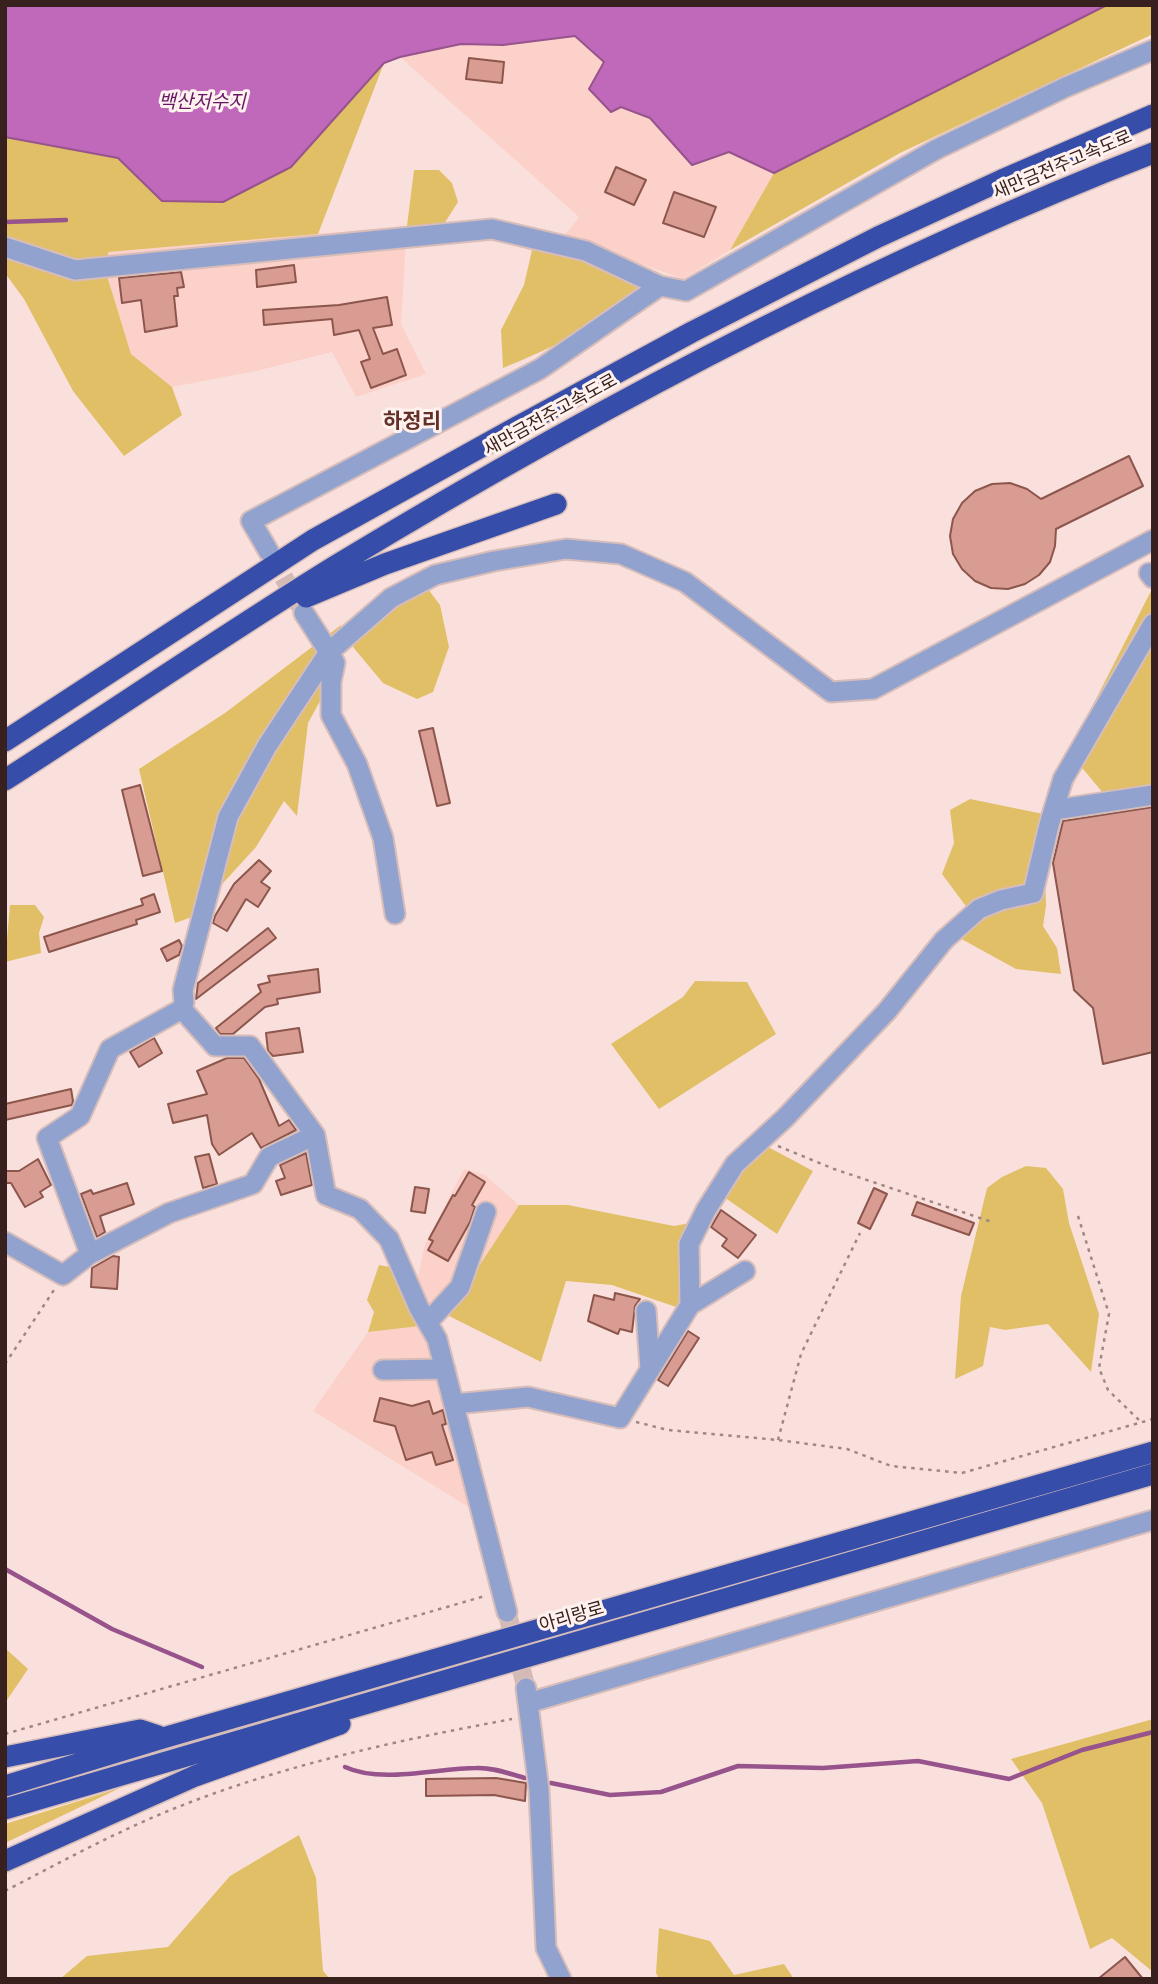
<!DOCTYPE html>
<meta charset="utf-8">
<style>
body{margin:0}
#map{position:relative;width:1158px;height:1984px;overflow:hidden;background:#fae0dc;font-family:"Nunito Sans",sans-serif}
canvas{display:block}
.frame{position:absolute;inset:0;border:7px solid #37201d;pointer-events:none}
</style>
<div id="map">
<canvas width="1158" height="1984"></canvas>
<div class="frame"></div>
</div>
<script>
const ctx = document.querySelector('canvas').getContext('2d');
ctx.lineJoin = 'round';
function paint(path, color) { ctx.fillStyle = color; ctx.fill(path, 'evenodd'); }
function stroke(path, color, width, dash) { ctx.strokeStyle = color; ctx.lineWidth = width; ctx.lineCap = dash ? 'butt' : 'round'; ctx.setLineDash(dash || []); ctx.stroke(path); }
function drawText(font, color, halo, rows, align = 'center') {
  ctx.font = font + ' "Nunito Sans","Noto Sans KR",sans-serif'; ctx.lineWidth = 6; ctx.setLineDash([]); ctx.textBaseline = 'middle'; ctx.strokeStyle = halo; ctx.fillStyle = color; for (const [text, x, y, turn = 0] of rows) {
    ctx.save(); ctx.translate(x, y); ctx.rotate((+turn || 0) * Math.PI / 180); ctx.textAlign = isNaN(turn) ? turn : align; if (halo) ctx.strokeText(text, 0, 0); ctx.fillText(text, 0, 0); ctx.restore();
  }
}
paint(new Path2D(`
 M575 36 604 62 621 107 650 118 692 165 729 152 774 173 730 250 683 279 564 236 579 217 400 57 454 45H503Z
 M407 226 401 324 426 374 356 397 332 352 256 371 172 387 131 354 108 279V252Z
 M464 1169 485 1175 519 1205 447 1315 421 1299 418 1277 425 1244Z
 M420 1326 433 1357 470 1508 313 1411 368 1332Z`), '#fcd1c9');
paint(new Path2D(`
 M1107 5H1153V34L900 153 730 250 774 173Z
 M384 63 318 234 108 252V279L131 354 172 387 182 415 124 456 73 391 24 299 5 273V137L118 158 162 201 291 167Z
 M414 170H439L452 183 458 202 444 224 407 226Z
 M532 250 578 255 650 290C606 322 554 347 503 368L501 330 524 285Z
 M425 585 440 605 449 647 433 692 417 699 383 683 353 647C366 619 400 600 425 585Z
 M1153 587V784L1103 793 1069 752Z
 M341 625 325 692 308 723 297 816 284 801 256 847 192 917 175 923 139 769 225 713Z
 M970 799 1058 817 1045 874 1046 906 1043 926 1057 948 1061 974 1016 969 956 936 968 909 942 874 954 843 950 810Z
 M10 905H35L44 917 39 933 41 953 5 962Z
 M695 981 747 982 776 1034 659 1109 611 1044 683 997Z
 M770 1148 813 1171 777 1234 724 1197 756 1151Z
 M1026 1166 1046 1168 1063 1189 1069 1223 1099 1314 1091 1372 1048 1324 1005 1330 990 1327 983 1366 955 1379 961 1296 987 1188 1002 1177Z
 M519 1205H568L674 1226 690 1223 684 1302 676 1307 612 1285 566 1281 541 1362 447 1315Z
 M379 1265 395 1268 420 1326 368 1332 374 1312 367 1300Z
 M5 1648 28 1669 5 1703Z
 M1153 1719V1972L1112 1938 1090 1949 1042 1803 1011 1759Z
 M120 1788 5 1843V1824Z
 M299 1835 316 1878 323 1971 330 1979H60L87 1956 168 1947 230 1876Z
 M659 1928 710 1941 734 1975 784 1964 794 1979H659L656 1973Z`), '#e0bf66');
const water = new Path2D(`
 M5 5H1107L774 173 729 152 692 165 650 118 621 107 611 112 589 89 604 62 575 36 503 45 461 44 400 57 384 63 291 167 223 202 162 201 118 158 5 137Z`);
paint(water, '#c069bb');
stroke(water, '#97538c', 2);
stroke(new Path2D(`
 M5 222 66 220
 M5 1569 112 1629 202 1667
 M345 1767C382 1784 437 1768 476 1768 492 1767 510 1774 525 1778
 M551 1783 610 1795 661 1792 738 1766 823 1768 918 1761 1009 1779 1082 1750 1153 1732`), '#97538c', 4.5);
const building = new Path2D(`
 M469 58 504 62 502 83 466 79Z
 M616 167 646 180 634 205 605 192Z
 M674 192 716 207 704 237 663 223Z
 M294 265 296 282 257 287 256 270Z
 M181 272 184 287 177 288 178 296H174L177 326 145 332 141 300 122 303 119 278Z
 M387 297 392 325 373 328 383 354 397 349 406 375 371 388 361 362 370 359 359 330 334 335 332 319 264 325 263 310 339 305Z
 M1129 456 1143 486 1056 529 1055 546 1050 562 1039 575 1025 584 1008 589 991 588 975 581 962 569 953 554 950 536 953 519 962 503 975 491 992 484 1010 483 1027 489 1041 499Z
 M433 728 450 803 437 806 419 731Z
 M140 785 162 871 143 876 122 790Z
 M1153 807V1052L1103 1064 1093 1008 1074 990 1053 863 1063 821Z
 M259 860 271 871 261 882 270 888 258 907 246 899 227 931 213 923 215 916 234 884Z
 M154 894 160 912 136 920 137 924 49 952 44 937 143 905 141 899Z
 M268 928 276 938 196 999 198 983Z
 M179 940 182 946 179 955 167 961 161 949Z
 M318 969 320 992 277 999 278 1004 265 1007 233 1034H220L216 1028 261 992 258 985 270 982 268 976Z
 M299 1028 303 1052 273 1056 268 1051 266 1033Z
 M154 1038 162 1053 139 1067 130 1052Z
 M227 1058H244L259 1079 279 1126 289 1120 296 1130 261 1148 252 1133 219 1155 212 1144 207 1115 173 1123 168 1104 207 1094 197 1071Z
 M71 1089 73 1101 72 1105 5 1120V1104Z
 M306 1153 312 1185 281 1195 276 1181 285 1178 280 1165Z
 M209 1154 217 1184 203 1188 195 1157Z
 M38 1159 51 1185 40 1192 43 1197 25 1207 11 1183H5V1171H19Z
 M469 1172 485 1182 472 1205 475 1207 470 1222 448 1261 428 1250 433 1241 429 1239 453 1195 455 1196Z
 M127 1183 134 1204 100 1216 105 1232 97 1237 81 1194 91 1190 93 1194Z
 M415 1187 429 1189 425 1213 411 1211Z
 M874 1188 887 1194 870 1229 858 1223Z
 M917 1202 974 1223 969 1235 912 1215Z
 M721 1210 756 1235 738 1258 722 1246 727 1239 711 1227Z
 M113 1256 119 1257 117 1289 91 1287 92 1268Z
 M615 1293 640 1299 635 1306 632 1332 620 1329 618 1334 588 1321 594 1295 614 1300Z
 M688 1331 699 1338 668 1386 658 1380Z
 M380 1398 412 1406 429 1401 433 1414 443 1410 446 1424 442 1425 453 1460 436 1465 432 1452 406 1460 395 1426 374 1421Z
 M496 1778 526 1783 525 1801 494 1795 426 1796V1779Z
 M1125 1957 1143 1979H1098Z`);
paint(building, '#d89c92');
stroke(building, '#8c564d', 2);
stroke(new Path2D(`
 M269 552 300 606
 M507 1612 526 1688`), '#d3bab6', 19, [19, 10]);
const minor = new Path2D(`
 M5 247 75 270 492 229 586 251 660 286
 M269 552 251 521 540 369 660 286 686 291 937 149 1066 87 1153 50
 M1149 573 1153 578
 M304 613 329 652 267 746 228 817 183 990 184 1002 182 1009 215 1046H250L315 1135 326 1195 360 1209 389 1239 419 1308 437 1339 507 1612
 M1054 810 1153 795
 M395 914 383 838 357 764 331 715V682L335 663 329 652 391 598 435 575 494 561 566 549 621 554 685 582 831 692 873 689 1153 540
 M5 1242 63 1275 90 1254 169 1213 253 1184 269 1157 315 1135
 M90 1254 47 1138 80 1116 110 1049 182 1009
 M690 1305 745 1271
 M646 1311 650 1368
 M428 1322 460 1287 486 1212
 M383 1370 445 1369
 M454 1404 528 1397 620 1418 690 1305 689 1244 706 1210 735 1164 785 1118 887 1011 944 940 979 909 1001 900 1033 893 1049 825 1063 779 1153 624
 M526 1688 539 1790 546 1948 561 1979
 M528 1703 1153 1520`);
const highway = new Path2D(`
 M306 597 385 564 556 504
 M5 741 313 540 517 427 692 332 878 237 1002 180 1153 115
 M5 780C116 709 225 634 337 565 596 408 870 263 1153 153
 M5 1757 140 1730 158 1736
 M5 1786 163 1738 1153 1452
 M5 1809 1153 1474
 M5 1861 195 1776 340 1724`);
stroke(minor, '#d7bdba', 23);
stroke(highway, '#d7bdba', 24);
stroke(new Path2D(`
 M778 1146 834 1169 992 1222
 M1078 1216 1109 1314 1099 1368 1108 1390 1141 1422
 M5 1364 54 1290
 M636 1422 668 1430 778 1440 847 1449 891 1466 962 1473 1153 1419
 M778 1440 801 1354 860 1233
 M5 1734 485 1596
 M5 1891C59 1863 112 1834 168 1811 278 1766 395 1741 512 1719`), '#a08784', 2.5, [3.5, 5]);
stroke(minor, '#92a2cf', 19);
stroke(highway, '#364daa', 21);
drawText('18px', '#37201d', '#fef1ee', [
 ["새만금전주고속도로",1063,166,-23],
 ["새만금전주고속도로",551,416,-29],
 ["아리랑로",572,1618,-16]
]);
drawText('italic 19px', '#661664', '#fef1ee', [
 ["백산저수지",202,103]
]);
drawText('bold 21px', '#623029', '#fef1ee', [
 ["하정리",412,423]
]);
</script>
